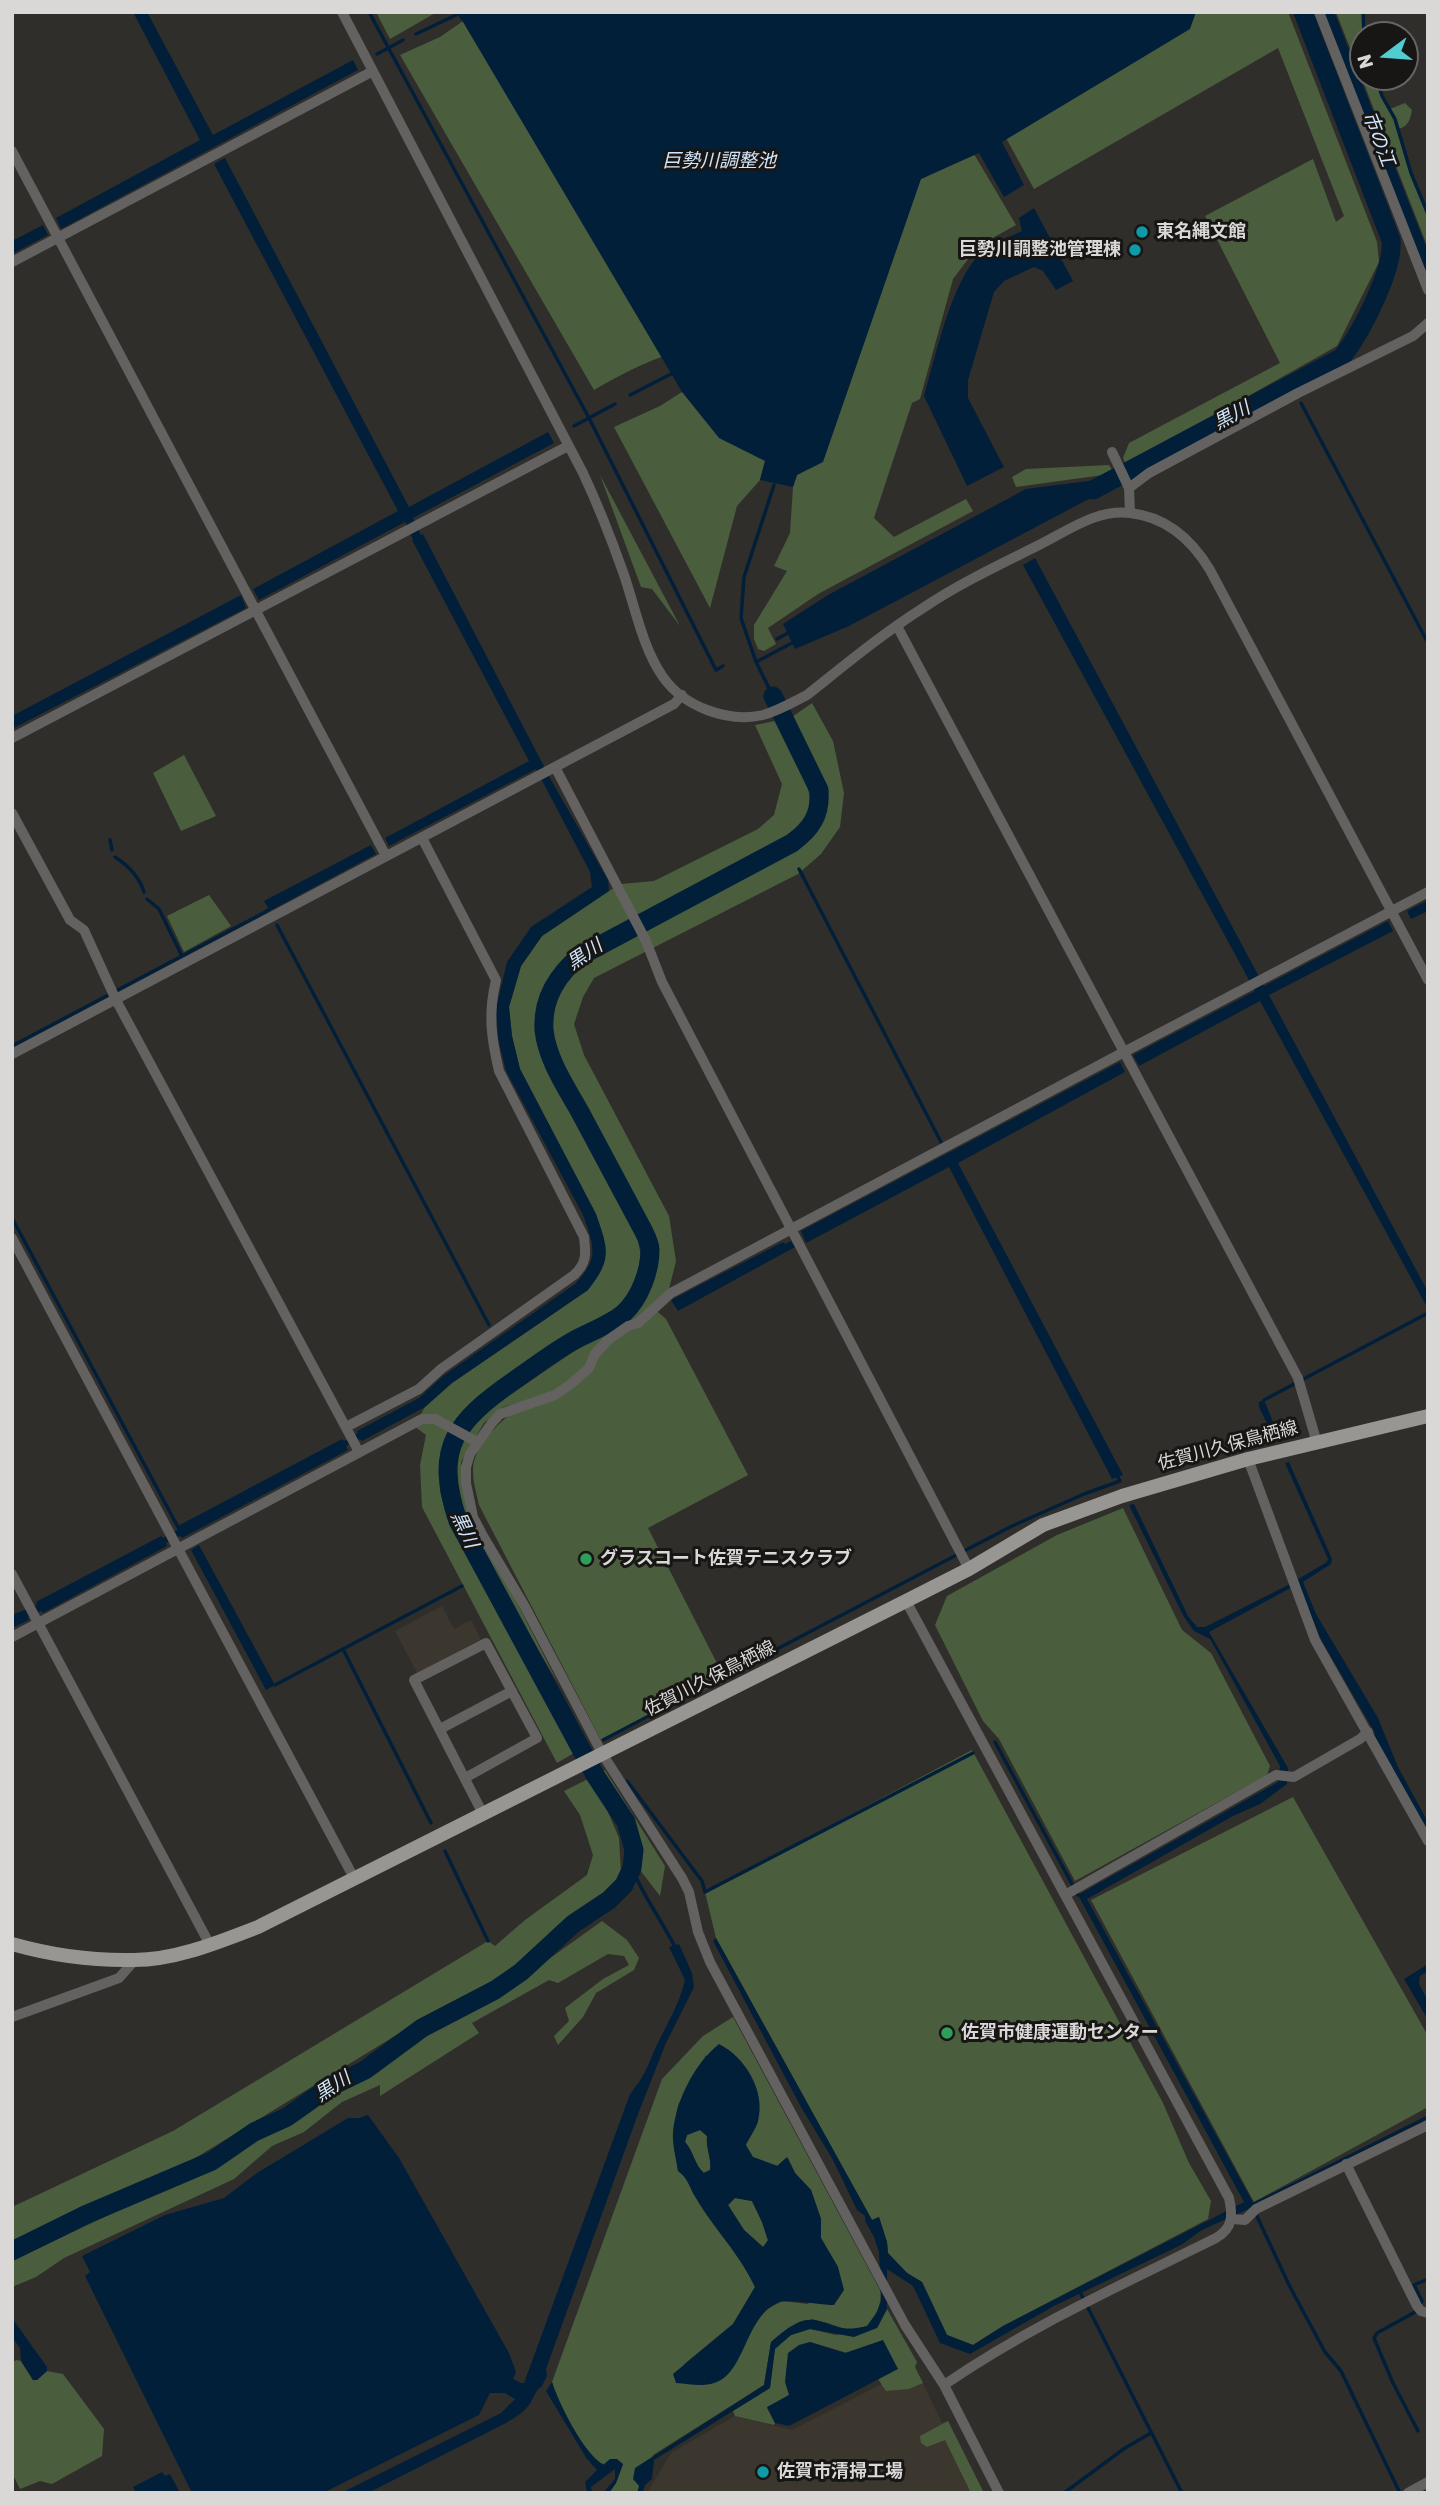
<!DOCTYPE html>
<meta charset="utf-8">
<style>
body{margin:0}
#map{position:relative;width:1440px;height:2505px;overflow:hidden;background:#302e2b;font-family:Rubik,sans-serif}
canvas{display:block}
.frame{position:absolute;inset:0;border:14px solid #d9d8d6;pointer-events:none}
.north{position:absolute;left:1349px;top:21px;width:70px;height:70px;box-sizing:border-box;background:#171615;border:2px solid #656462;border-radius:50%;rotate:254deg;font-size:19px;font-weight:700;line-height:28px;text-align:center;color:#d9d8d6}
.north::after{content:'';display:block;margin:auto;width:24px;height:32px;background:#51ccd2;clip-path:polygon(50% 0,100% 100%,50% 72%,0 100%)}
</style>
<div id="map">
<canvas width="1440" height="2505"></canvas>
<div class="frame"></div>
<div class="north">N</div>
</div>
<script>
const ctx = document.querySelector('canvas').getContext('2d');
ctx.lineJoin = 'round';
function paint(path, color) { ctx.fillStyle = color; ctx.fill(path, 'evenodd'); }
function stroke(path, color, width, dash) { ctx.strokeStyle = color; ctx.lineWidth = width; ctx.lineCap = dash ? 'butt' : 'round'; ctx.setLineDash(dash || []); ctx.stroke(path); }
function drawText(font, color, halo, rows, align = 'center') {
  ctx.font = font + ' Rubik,"Noto Sans JP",sans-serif'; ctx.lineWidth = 6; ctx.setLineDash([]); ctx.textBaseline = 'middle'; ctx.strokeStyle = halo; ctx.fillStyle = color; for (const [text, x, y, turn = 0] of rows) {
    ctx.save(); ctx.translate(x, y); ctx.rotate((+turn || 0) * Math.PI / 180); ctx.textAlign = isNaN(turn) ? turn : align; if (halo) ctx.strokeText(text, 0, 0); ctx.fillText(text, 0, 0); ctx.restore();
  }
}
paint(new Path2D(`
 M442 1606 454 1629 471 1620 481 1639 417 1673 395 1631Z
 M915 2367 942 2423 948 2421 984 2493H647L671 2453 735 2416 792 2430Z`), '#3b372e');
paint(new Path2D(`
 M376 12H437L390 39Z
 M476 12 694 347C654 357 629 370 594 390L400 55 440 37Z
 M1094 12H1288L1377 242 1379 262 1337 346 1126 465 1123 458 1129 443 1280 363 1205 216 1313 159 1336 222 1344 216 1278 48 1034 189 1006 138 1078 95Z
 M1336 12H1363V77H1376L1382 96 1390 109 1405 103 1412 110C1410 120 1408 127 1398 129L1411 173 1428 214V248Z
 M974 154 1016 225 978 246 953 279 920 399 912 403 874 518 894 537 966 499 973 511 818 594 768 628 776 644 764 651 758 649 754 639V625L787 571 774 566 790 533 793 487 797 475 765 461 760 480 737 506 710 608 614 427 660 406 682 392 710 363 921 179Z
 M1109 465 1112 470 1103 475 1016 487 1012 477 1026 469Z
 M600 475 680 626 652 589 641 587Z
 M812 703 833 741 844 793 840 827 821 854 798 874 594 978 583 997 574 1024 584 1055 669 1216 676 1261 669 1289 652 1307 666 1319 748 1475 648 1528 725 1679 602 1742 479 1505C477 1495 473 1483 473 1472 472 1442 508 1415 529 1400L503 1407 484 1423 461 1462 462 1488 513 1595 559 1685 462 1520 452 1487 455 1458 464 1440 483 1413 629 1314 645 1289 653 1257 649 1232 556 1055 550 1025 558 989 580 962 799 848C806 840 814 831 819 821 836 791 805 744 792 717Z
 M775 721C789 748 822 789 805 821 801 828 791 835 785 841L573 952C552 974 533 999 536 1032 537 1041 542 1051 545 1060L635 1227 641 1256 635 1285 616 1309 477 1399 455 1424 442 1455 440 1491 447 1518 574 1753 557 1763 422 1507 420 1465 426 1435 414 1426 425 1407 452 1383 588 1290 604 1239 596 1214 520 1069 512 1036 509 1007 521 966 542 936 609 891 621 884 654 881 758 829 774 815 782 784 755 725Z
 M184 755 216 816 181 831 153 773Z
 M209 895 231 926 184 952 167 916Z
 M1123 1508 1182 1630 1211 1653 1270 1766 1267 1775 1075 1881 999 1739 983 1721 935 1625 947 1596 1057 1535Z
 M972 1750 1163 2103 1189 2163 1211 2201 1208 2219 1003 2326 973 2345 947 2335 922 2282 907 2273 888 2253 887 2242 879 2217 872 2220 716 1938 705 1892Z
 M605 1770 665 1866 660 1896 640 1870 639 1853 630 1822 598 1774Z
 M590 1778 605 1805 619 1838 621 1873 610 1891 573 1916 512 1972 434 2012 192 2160 12 2241V2207L173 2131 488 1941 495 1946 525 1920 587 1875 593 1855 580 1815 564 1791Z
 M1293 1797 1428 2036V2107L1254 2202 1091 1900Z
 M602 1921 627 1940 639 1958 634 1970 596 1993 583 2017 558 2045 554 2036 569 2021 565 2008 603 1979 629 1965 624 1956 608 1954 558 1983 549 1980 472 2023 479 2033 380 2096V2085L342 2102 304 2132 272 2146 234 2179 64 2258 36 2277 12 2287V2261L184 2179 222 2165 261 2135 287 2127 333 2094 363 2081 427 2030 496 1997Z
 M733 2017 881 2292C881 2306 876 2315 868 2326L849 2330 812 2319 771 2342 764 2385 653 2455 637 2493H609L616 2483 623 2464C616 2464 607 2466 601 2463 584 2454 558 2401 552 2382L662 2079 703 2036ZM706 2055 758 2122 745 2145 753 2157 778 2166 788 2158 795 2173 811 2190 821 2219V2238L838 2267 808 2304 782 2301 764 2311 755 2325 683 2365 733 2324 755 2287C740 2254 714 2229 696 2198 689 2187 689 2179 678 2171L673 2134 678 2105Z
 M700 2130 707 2136C705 2149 712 2158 710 2170L703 2173C694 2164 694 2152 685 2142L687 2135Z
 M735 2198 752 2201 762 2222 768 2241 763 2247 744 2230 728 2205Z
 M887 2309 917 2362 915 2367 923 2383 909 2389 886 2391 878 2379 898 2368 810 2342 789 2395 767 2408 775 2423 774 2425 735 2416 733 2411 770 2388 775 2348 791 2335 810 2329 836 2335 877 2328Z
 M17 2360 21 2361 33 2380H37L47 2371 63 2374 104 2429 102 2456 52 2484 40 2481 20 2489 12 2473V2362Z
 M948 2421 984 2493H971L945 2440 927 2447 921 2443 920 2436Z`), '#4a5e3e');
paint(new Path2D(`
 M133 12H147L213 135 353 60 358 70 61 229 56 218 200 140Z
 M455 12H1196L1190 29 1002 142 1024 185 1004 197 979 153 921 179 823 462 797 475 793 487 760 480 765 461 719 438 682 392 463 22Z
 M225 158 409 507 548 432 554 443 413 518 421 535 423 534 550 778 608 880 609 891 542 936 521 966 509 1007 512 1036 520 1069 596 1214C608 1249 613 1259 588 1290L452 1383 425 1407 362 1441 360 1439 346 1446 348 1450 182 1538 180 1536 166 1543 167 1546 43 1613 41 1611 28 1617 29 1620 12 1628V1615L37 1605 36 1602 161 1536 163 1538 177 1530 178 1526 342 1439 344 1441 358 1433 357 1431 419 1398 443 1376 575 1284C600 1258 594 1246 583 1215L506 1071 498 1039 496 1008 507 962 531 927 592 887 590 872 536 769 389 846 385 838 529 761 412 540 413 539 405 522 259 600 253 589 398 511 214 164Z
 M1034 208 1073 281 1056 290 1043 271 1034 267 1004 281 994 292 968 380V398L1004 467 967 486 924 396C936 356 953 271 987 248 998 241 1011 236 1022 231L1019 218Z
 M43 225 48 235 12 254V241Z
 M1112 475 1119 483 849 626 795 649 783 624 828 595 1026 489 1104 479Z
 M1035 558 1264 986 1388 921 1393 931 1269 995 1428 1292V1309L1260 1001 1139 1066 1133 1055 1255 991 1023 565Z
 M241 595 246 608 12 729V716Z
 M371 845 376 854 266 913 265 910 268 908 264 901Z
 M1428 900V911L1411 919 1407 911Z
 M1120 1062 1125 1072 958 1163 1123 1475 1112 1479 949 1167 806 1243 801 1231Z
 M791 1241 795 1247 678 1311 671 1300 783 1242 785 1244Z
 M1264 1400 1280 1439 1275 1440 1259 1407V1402Z
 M1289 1462 1332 1559 1331 1564 1303 1582 1316 1614 1378 1718 1398 1767 1428 1822V1834L1374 1736 1375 1733 1321 1640 1298 1584 1209 1632 1288 1768 1287 1784 1260 1804 1233 1816 1087 1899 1255 2206 1202 2230 1181 2245 1054 2306 970 2354 940 2343 913 2286 887 2269V2309L877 2328 854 2337 810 2329 791 2335 775 2349 770 2388 654 2460 652 2479 645 2485 642 2493H637L639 2486 633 2479 635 2468 764 2385 771 2342C781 2333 799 2317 814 2320 839 2324 837 2333 867 2326L877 2312 881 2301 879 2252 874 2237 865 2221V2216L857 2210 833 2160 801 2107 713 1941 716 1938 872 2220 879 2217 887 2242 888 2253 907 2273 922 2282 947 2335 973 2345 1003 2326 1244 2202 1078 1895 1278 1782 1280 1766 1210 1639 1194 1631 1184 1617 1129 1505 1134 1504 1188 1616 1197 1627H1205L1288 1585 1327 1562 1328 1559 1285 1463Z
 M199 1545 275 1685 266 1690 191 1550Z
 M679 1944 692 1973 694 1987 666 2043 638 2114 546 2369 547 2376 542 2386C535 2391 534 2398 529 2405 523 2413 514 2418 506 2423L368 2493H341L501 2413 515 2399 505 2393H490L479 2415 323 2493H192L85 2276 90 2272 82 2256 165 2215 224 2198 257 2173 348 2118H359L368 2115 399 2158 509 2353 516 2372 513 2379 521 2383H524L630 2094C644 2077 646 2070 654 2051 665 2027 679 2006 685 1980L669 1947Z
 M1428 1964V1971L1420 1976 1419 1984 1428 2001V2020L1404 1979Z
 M719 2044C745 2057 766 2091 758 2121 756 2129 749 2138 746 2145L753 2157 777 2166 787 2157 795 2173 811 2190 821 2219V2238L838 2267 844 2290 834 2305C824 2305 787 2299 780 2302 745 2314 746 2374 714 2383 702 2387 689 2384 676 2383L673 2374 733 2324 755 2287C740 2254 714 2229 696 2198 689 2187 689 2179 678 2171 676 2158 672 2144 673 2132 676 2101 694 2064 719 2044ZM700 2130 707 2136C706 2149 712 2158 710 2170L704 2173C694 2164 694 2152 685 2142L687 2135ZM735 2198 752 2201 762 2222 768 2240 763 2247 744 2230 728 2205Z
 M12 2318 47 2367V2371L37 2380H33L21 2361 20 2348 12 2337Z
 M883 2340 898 2369 789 2426 775 2423 767 2407 789 2395 785 2382 788 2353 799 2345 810 2342 845 2353Z
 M552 2382C560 2407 582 2450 603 2465L610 2459H617L623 2464 616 2483 609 2493H603L615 2479V2469L591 2487 592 2493H587L585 2482 597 2470 587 2459 546 2391Z
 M162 2472 165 2476 170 2474 179 2491 136 2493 133 2487Z`), '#021f3a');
stroke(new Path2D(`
 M369 12 589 418 716 670 723 666
 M1363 12 1364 35
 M416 34 456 15
 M377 54 403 40
 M1376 77 1382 96 1395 119 1411 173 1428 214
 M630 395 671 374
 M1301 403 1428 643
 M574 426 615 404
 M777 639 788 633
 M756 662 741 618 744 577 774 485
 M773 696 756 662 792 643
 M110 840 112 850
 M115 857C129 866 139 876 144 892
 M799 869 941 1142
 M147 899 159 909 182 956
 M277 925 489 1325
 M12 1046 267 911
 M12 1218 179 1529
 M1264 1400 1428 1313
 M343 1649 431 1823
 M275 1685 462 1586
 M603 1740 1012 1526 1084 1494 1120 1481 1118 1477
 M995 1742 1078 1895
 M627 1781 702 1881 705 1892 973 1753
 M445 1851 488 1941
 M632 1868C643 1896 661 1919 675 1947
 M1254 2204 1428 2117
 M1255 2212 1290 2287 1325 2352 1341 2371 1400 2493
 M1080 2292 1182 2493
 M1420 2304 1422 2301 1414 2285 1428 2279
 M1417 2311 1377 2333 1374 2338 1393 2383 1418 2431
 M1064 2493 1125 2448 1151 2433`), '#021f3a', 3.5);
stroke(new Path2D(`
 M1329 12 1428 265`), '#021f3a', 10);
stroke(new Path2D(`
 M1093 490 1341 358C1360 335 1394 270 1391 240L1303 12
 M12 2251 85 2215 212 2161 254 2132 287 2117 328 2088 365 2070 422 2028 495 1990 521 1972 573 1924 609 1900 624 1885 632 1868 634 1850 626 1822 595 1775 458 1521C433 1447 456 1421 515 1380 534 1367 553 1352 573 1341 589 1332 610 1325 624 1313 640 1298 650 1271 650 1250 650 1243 646 1236 643 1230 622 1191 601 1151 580 1112 566 1087 547 1059 544 1030 542 999 558 974 580 956L792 843C811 829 821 815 819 790L773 696`), '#021f3a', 19);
stroke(new Path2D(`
 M342 12 583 473C598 505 611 538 623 572 635 606 642 647 663 677 684 707 728 723 763 715 778 711 793 702 807 695 845 665 882 634 923 608 960 583 1001 564 1041 544 1069 530 1097 509 1130 513 1167 517 1192 540 1210 570L1428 980
 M1319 12 1428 290
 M12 151 386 856
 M12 262 373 71
 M1112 452 1129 488
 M1130 513 1129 488 1149 473 1298 393 1413 336 1428 323
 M897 626 1124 1052 1428 892
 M12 738 568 446
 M555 767 674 704 682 695
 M12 813 70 920 84 930 116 1000 359 1452
 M12 1054 555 767 646 941 662 982 969 1569
 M12 1238 354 1878
 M346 1427 419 1389 441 1369 574 1275C587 1263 586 1254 584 1237L499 1071C491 1037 488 1014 496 980L422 838
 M1248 1459 1315 1640 1428 1841
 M12 1574 210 1945
 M906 1601 1229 2198C1233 2216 1233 2228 1216 2238 1123 2284 1030 2326 944 2385L999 2493
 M12 1637 422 1419H435L477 1442
 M440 1729 512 1691
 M465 1778 537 1738 486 1643 414 1680 483 1814
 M1065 1895 1276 1775 1294 1777 1360 1739 1368 1732
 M12 2017 119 1978 135 1960
 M1346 2164 1417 2306 1421 2311 1428 2313
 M1232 2219 1245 2220 1256 2209 1428 2125
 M944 2385 905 2325 710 1962 698 1932 689 1892 682 1878 603 1755 524 1605 483 1536 473 1517 466 1483V1467L470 1454 491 1424 500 1414 555 1395 571 1384 589 1368 595 1354 608 1340 628 1326 638 1323 671 1293 1124 1052 1298 1378 1317 1443
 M1408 2493 1428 2482`), '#636261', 10);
stroke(new Path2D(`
 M12 1944C51 1955 93 1961 134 1960 176 1960 219 1942 258 1927L906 1601 969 1569 1043 1525 1122 1496 1248 1459 1428 1416`), '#979692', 14);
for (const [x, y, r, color] of [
 [1142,232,7,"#0f9aa8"],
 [1135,250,7,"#0f9aa8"],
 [586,1559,7,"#2e9e5b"],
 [947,2033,7,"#2e9e5b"],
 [763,2472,7,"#0f9aa8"]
]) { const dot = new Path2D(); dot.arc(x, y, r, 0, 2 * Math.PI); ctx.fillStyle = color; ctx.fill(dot); stroke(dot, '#171615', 2.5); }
drawText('bold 18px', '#d9d8d6', '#171615', [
 ["東名縄文館",1156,232],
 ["巨勢川調整池管理棟",1121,250,"right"],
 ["グラスコート佐賀テニスクラブ",600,1559],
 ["佐賀市健康運動センター",961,2033],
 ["佐賀市清掃工場",777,2472]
], 'left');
drawText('18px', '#d9d8d6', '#171615', [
 ["佐賀川久保鳥栖線",1228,1446,-15],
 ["佐賀川久保鳥栖線",710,1679,-27]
]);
drawText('italic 19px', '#d0e5fa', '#171615', [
 ["市の江",1378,139,69],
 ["巨勢川調整池",719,162],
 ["黒川",1232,416,-28],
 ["黒川",585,955,-34],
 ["黒川",464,1530,65],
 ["黒川",333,2087,-33]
]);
</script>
